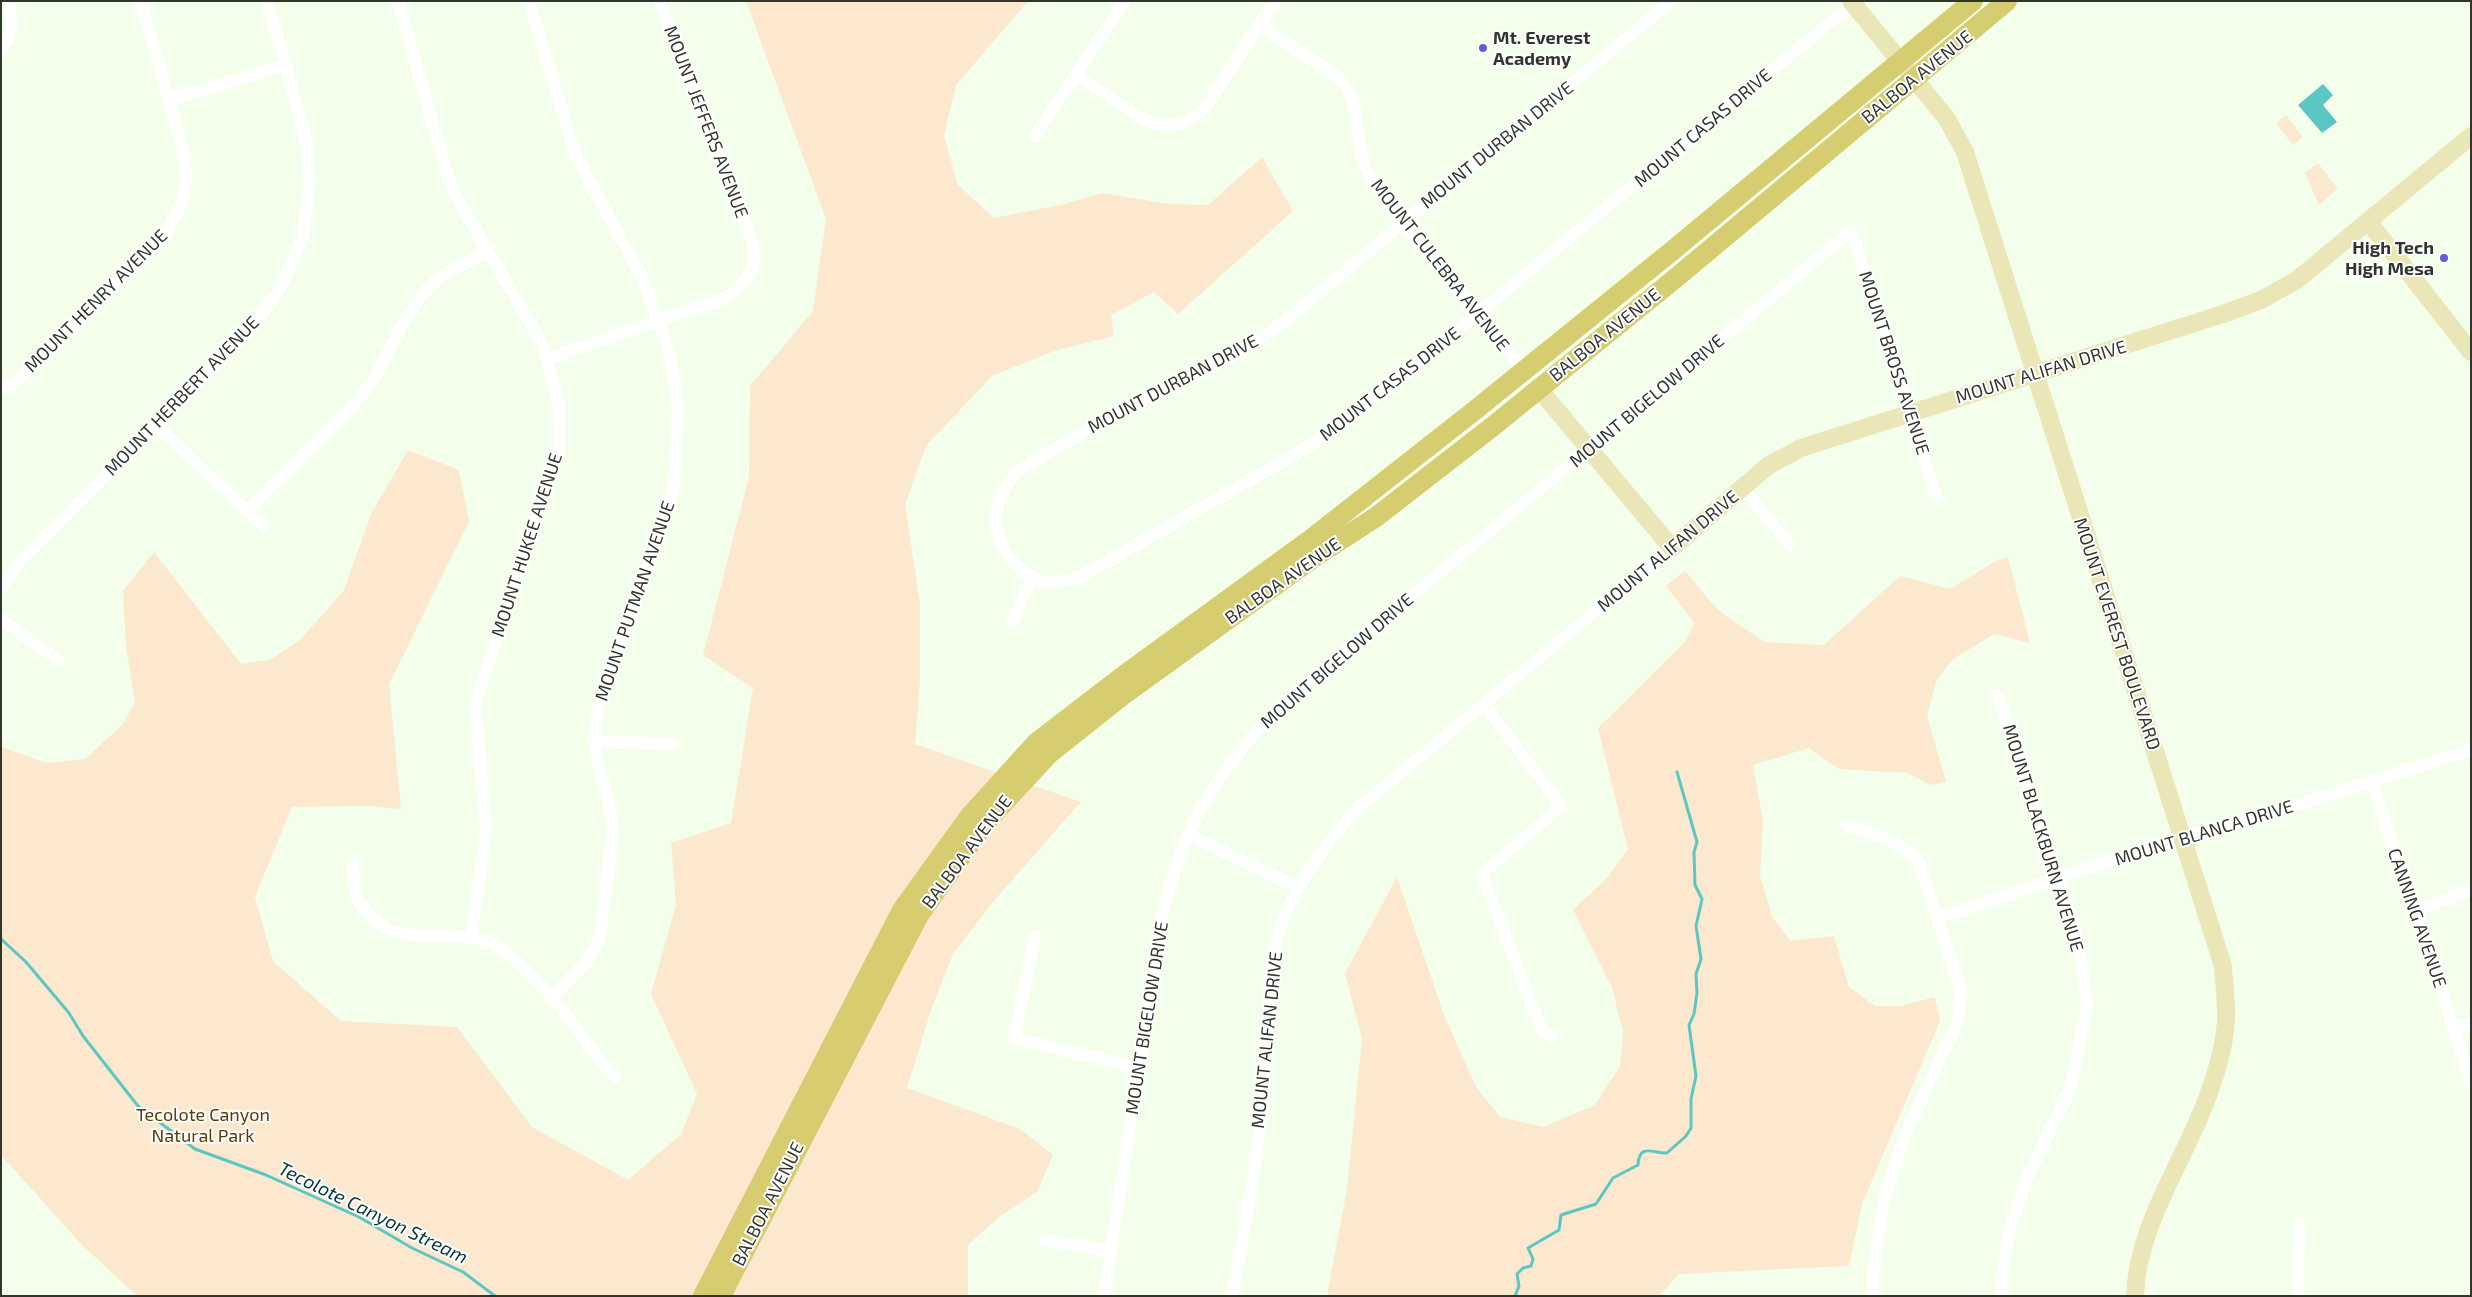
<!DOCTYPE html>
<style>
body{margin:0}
#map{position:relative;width:2472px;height:1297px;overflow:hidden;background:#f3ffeb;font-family:"Exo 2",sans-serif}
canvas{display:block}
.frame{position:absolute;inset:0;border:2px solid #30362d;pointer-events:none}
</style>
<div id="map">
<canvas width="2472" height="1297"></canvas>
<div class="frame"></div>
</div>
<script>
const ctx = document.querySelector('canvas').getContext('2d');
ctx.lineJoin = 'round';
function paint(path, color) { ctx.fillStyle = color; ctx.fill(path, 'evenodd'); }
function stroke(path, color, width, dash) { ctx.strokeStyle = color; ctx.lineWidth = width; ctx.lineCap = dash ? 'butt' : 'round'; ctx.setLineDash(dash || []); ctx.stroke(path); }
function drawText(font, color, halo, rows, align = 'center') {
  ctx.font = font + ' "Exo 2",sans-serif'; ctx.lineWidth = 4; ctx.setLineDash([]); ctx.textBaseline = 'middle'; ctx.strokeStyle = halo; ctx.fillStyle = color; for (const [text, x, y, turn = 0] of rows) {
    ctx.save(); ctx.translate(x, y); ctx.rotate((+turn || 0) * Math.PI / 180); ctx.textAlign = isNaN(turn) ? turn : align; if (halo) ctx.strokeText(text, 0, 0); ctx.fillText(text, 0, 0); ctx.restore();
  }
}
paint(new Path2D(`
 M746 1H1028L956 85 944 136 958 185 994 218 1065 204 1102 193 1169 204 1208 205 1262 157 1293 211 1178 314 1154 292 1111 315 1114 336 1054 351 992 376 926 446 905 505 920 603V680L915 744 1081 802 991 904 953 954 931 1010 907 1088 1020 1129 1053 1155 1037 1192 999 1217 968 1245V1296H137L82 1245 1 1155V747L47 763 85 759 122 725 135 703 126 645 123 591 154 552 241 664 272 659 301 639 344 590 371 514 408 450 459 470 469 522 389 684 401 809 369 806 292 807 255 897 273 961 341 1021 457 1027 532 1127 628 1180 681 1134 697 1094 651 994 676 905 671 843 731 823 753 688 703 655 749 477 750 386 813 311 826 219Z
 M2286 115 2303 137 2293 145 2276 123Z
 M2318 163 2338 189 2319 205 2305 173Z
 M2008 557 2030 643 1994 634 1953 659 1936 681 1927 716 1946 782 1930 785 1908 773 1839 769 1809 748 1753 765 1763 822 1760 876 1772 916 1790 941 1834 936 1849 987 1875 1006H1900L1935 997 1940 1021 1862 1204 1849 1266 1679 1274 1659 1296H1327L1347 1189 1362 1039 1345 973 1397 877 1444 1015 1476 1087 1500 1117 1543 1127 1595 1105 1620 1066 1623 1032 1612 988 1573 910 1607 878 1628 849 1598 728 1685 642 1694 623 1666 586 1685 571 1718 610 1764 642 1824 645 1900 576 1950 589 1996 561Z`), '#fbe8cf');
paint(new Path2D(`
 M2323 84 2333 95 2323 105 2337 122 2322 133 2298 105Z`), '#5cc7c2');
stroke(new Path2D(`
 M1 939 26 962 69 1013 83 1036 138 1106 195 1149 266 1175 359 1217 412 1248 463 1272 495 1296
 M1515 1296 1519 1286 1517 1274 1523 1268 1531 1266 1533 1259 1528 1248 1559 1230 1561 1215 1596 1204 1613 1178 1638 1165C1639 1142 1654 1154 1667 1153L1686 1136 1691 1128V1099L1696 1076 1689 1025 1694 1014 1697 993 1696 974 1701 959 1696 926 1702 899 1695 885 1694 852 1697 842 1677 772`), '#5cc7c2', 3);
stroke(new Path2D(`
 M398 1 448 177 457 198 542 344 559 404V453L475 704 486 831 471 937
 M529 1 576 156 643 279 669 352 678 408 674 483 668 510 598 709 594 741 596 755 608 799 613 830 600 937 587 962 551 998
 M1671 1 1285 321 1251 345 1217 365 1133 403 1017 471C1007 483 999 496 996 511 991 538 1016 577 1044 582 1056 584 1066 580 1078 578L1306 448 1351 418 1856 1
 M1259 25 1337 76C1368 108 1350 144 1369 175 1390 210 1418 242 1445 274 1472 306 1498 338 1524 371
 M1 51C14 34 12 21 9 1
 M1076 75C1091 85 1106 95 1121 105 1152 125 1173 137 1204 109L1275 1
 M169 100 286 65
 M1035 136 1125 1
 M547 359 728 297C746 281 759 269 753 243L659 1
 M1 389 14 384 165 234 182 203 186 181 184 154 141 1
 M156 425 263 526
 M1743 488 1790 545
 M248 510 355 404 376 376 405 319 422 295 440 277 487 251
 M1 588 20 562 252 328 283 283 303 237 309 184 307 146 286 65 266 1
 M1 619 59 661
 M1012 623 1032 577
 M1998 695 2079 941 2087 1007 2070 1090 2026 1180 2010 1227 2002 1275V1296
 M1484 704 1561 806 1482 874 1542 1031 1552 1037
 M594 741 673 744
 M2372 781 2396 858 2404 870 2471 1083
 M1845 825C1871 834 1901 839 1919 862L1961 991 1958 1021 1904 1137 1884 1201 1874 1265 1872 1296
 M1189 835 1299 888
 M353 864C354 875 353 887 357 898 359 903 364 908 368 913 402 956 467 919 506 952 529 972 553 997 571 1021 586 1040 598 1060 615 1078
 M2417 910 2471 890
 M1937 918 2182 837 2290 807 2471 750
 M1035 937 1014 1038 1138 1068
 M2453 1029 2471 1023
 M1045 1240 1110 1251
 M1104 1296 1162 915C1167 898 1171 880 1177 863 1197 803 1236 752 1279 706L1851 231 1936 496
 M1232 1296C1244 1233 1255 1169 1263 1105 1268 1058 1265 1009 1272 962 1281 903 1319 851 1358 808L1672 548
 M2298 1296 2299 1224`), '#fff', 12);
stroke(new Path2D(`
 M1851 1 1947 119 1965 152 2223 966C2224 981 2226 996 2226 1011 2227 1038 2218 1068 2209 1093 2185 1162 2138 1221 2135 1296
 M2368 221 2471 352
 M1539 389 1672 548 1769 465 1801 448 2223 314 2261 300 2297 280 2471 136`), '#eae6b7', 18);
stroke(new Path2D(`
 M703 1296 902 910 969 817 1036 743 1127 673 1311 539 1474 411 1672 251 1973 1
 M721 1296 919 915 986 822 1049 754 1122 696 1319 554 1376 517 1492 427 1677 277 2007 1`), '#d6cc70', 20);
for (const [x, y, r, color] of [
 [1483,48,5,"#605dd6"],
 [2444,258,5,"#605dd6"]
]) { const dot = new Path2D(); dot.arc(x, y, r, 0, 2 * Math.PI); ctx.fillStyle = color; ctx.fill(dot); stroke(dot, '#fff', 2); }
drawText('bold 18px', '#30362d', '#fff', [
 ["Mt. Everest",1493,38],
 ["Academy",1493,59],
 ["High Tech",2434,248,"right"],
 ["High Mesa",2434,269,"right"]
], 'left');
drawText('18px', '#30362d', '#fff', [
 ["BALBOA AVENUE",1917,77,-39],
 ["MOUNT JEFFERS AVENUE",706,122,69],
 ["MOUNT CASAS DRIVE",1703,128,-40],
 ["MOUNT DURBAN DRIVE",1497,145,-39],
 ["MOUNT CULEBRA AVENUE",1440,265,52],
 ["MOUNT HENRY AVENUE",96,301,-45],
 ["BALBOA AVENUE",1605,335,-39],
 ["MOUNT BROSS AVENUE",1894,363,72],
 ["MOUNT ALIFAN DRIVE",2041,372,-17],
 ["MOUNT DURBAN DRIVE",1173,384,-28],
 ["MOUNT CASAS DRIVE",1390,384,-38],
 ["MOUNT HERBERT AVENUE",182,396,-46],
 ["MOUNT BIGELOW DRIVE",1647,401,-40],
 ["MOUNT HUKEE AVENUE",527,545,-72],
 ["MOUNT ALIFAN DRIVE",1668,551,-40],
 ["BALBOA AVENUE",1283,581,-35],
 ["MOUNT PUTMAN AVENUE",635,601,-71],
 ["MOUNT EVEREST BOULEVARD",2117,634,72],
 ["MOUNT BIGELOW DRIVE",1337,661,-41],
 ["MOUNT BLANCA DRIVE",2204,833,-17],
 ["MOUNT BLACKBURN AVENUE",2043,838,73],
 ["BALBOA AVENUE",967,852,-53],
 ["CANNING AVENUE",2417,918,71],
 ["MOUNT BIGELOW DRIVE",1147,1018,-81],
 ["MOUNT ALIFAN DRIVE",1267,1040,-84],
 ["BALBOA AVENUE",768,1204,-63]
]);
drawText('18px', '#5b3b06', '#fff', [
 ["Tecolote Canyon",203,1115],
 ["Natural Park",203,1136]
]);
drawText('italic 19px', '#023836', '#fff', [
 ["Tecolote Canyon Stream",373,1213,26]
]);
</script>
